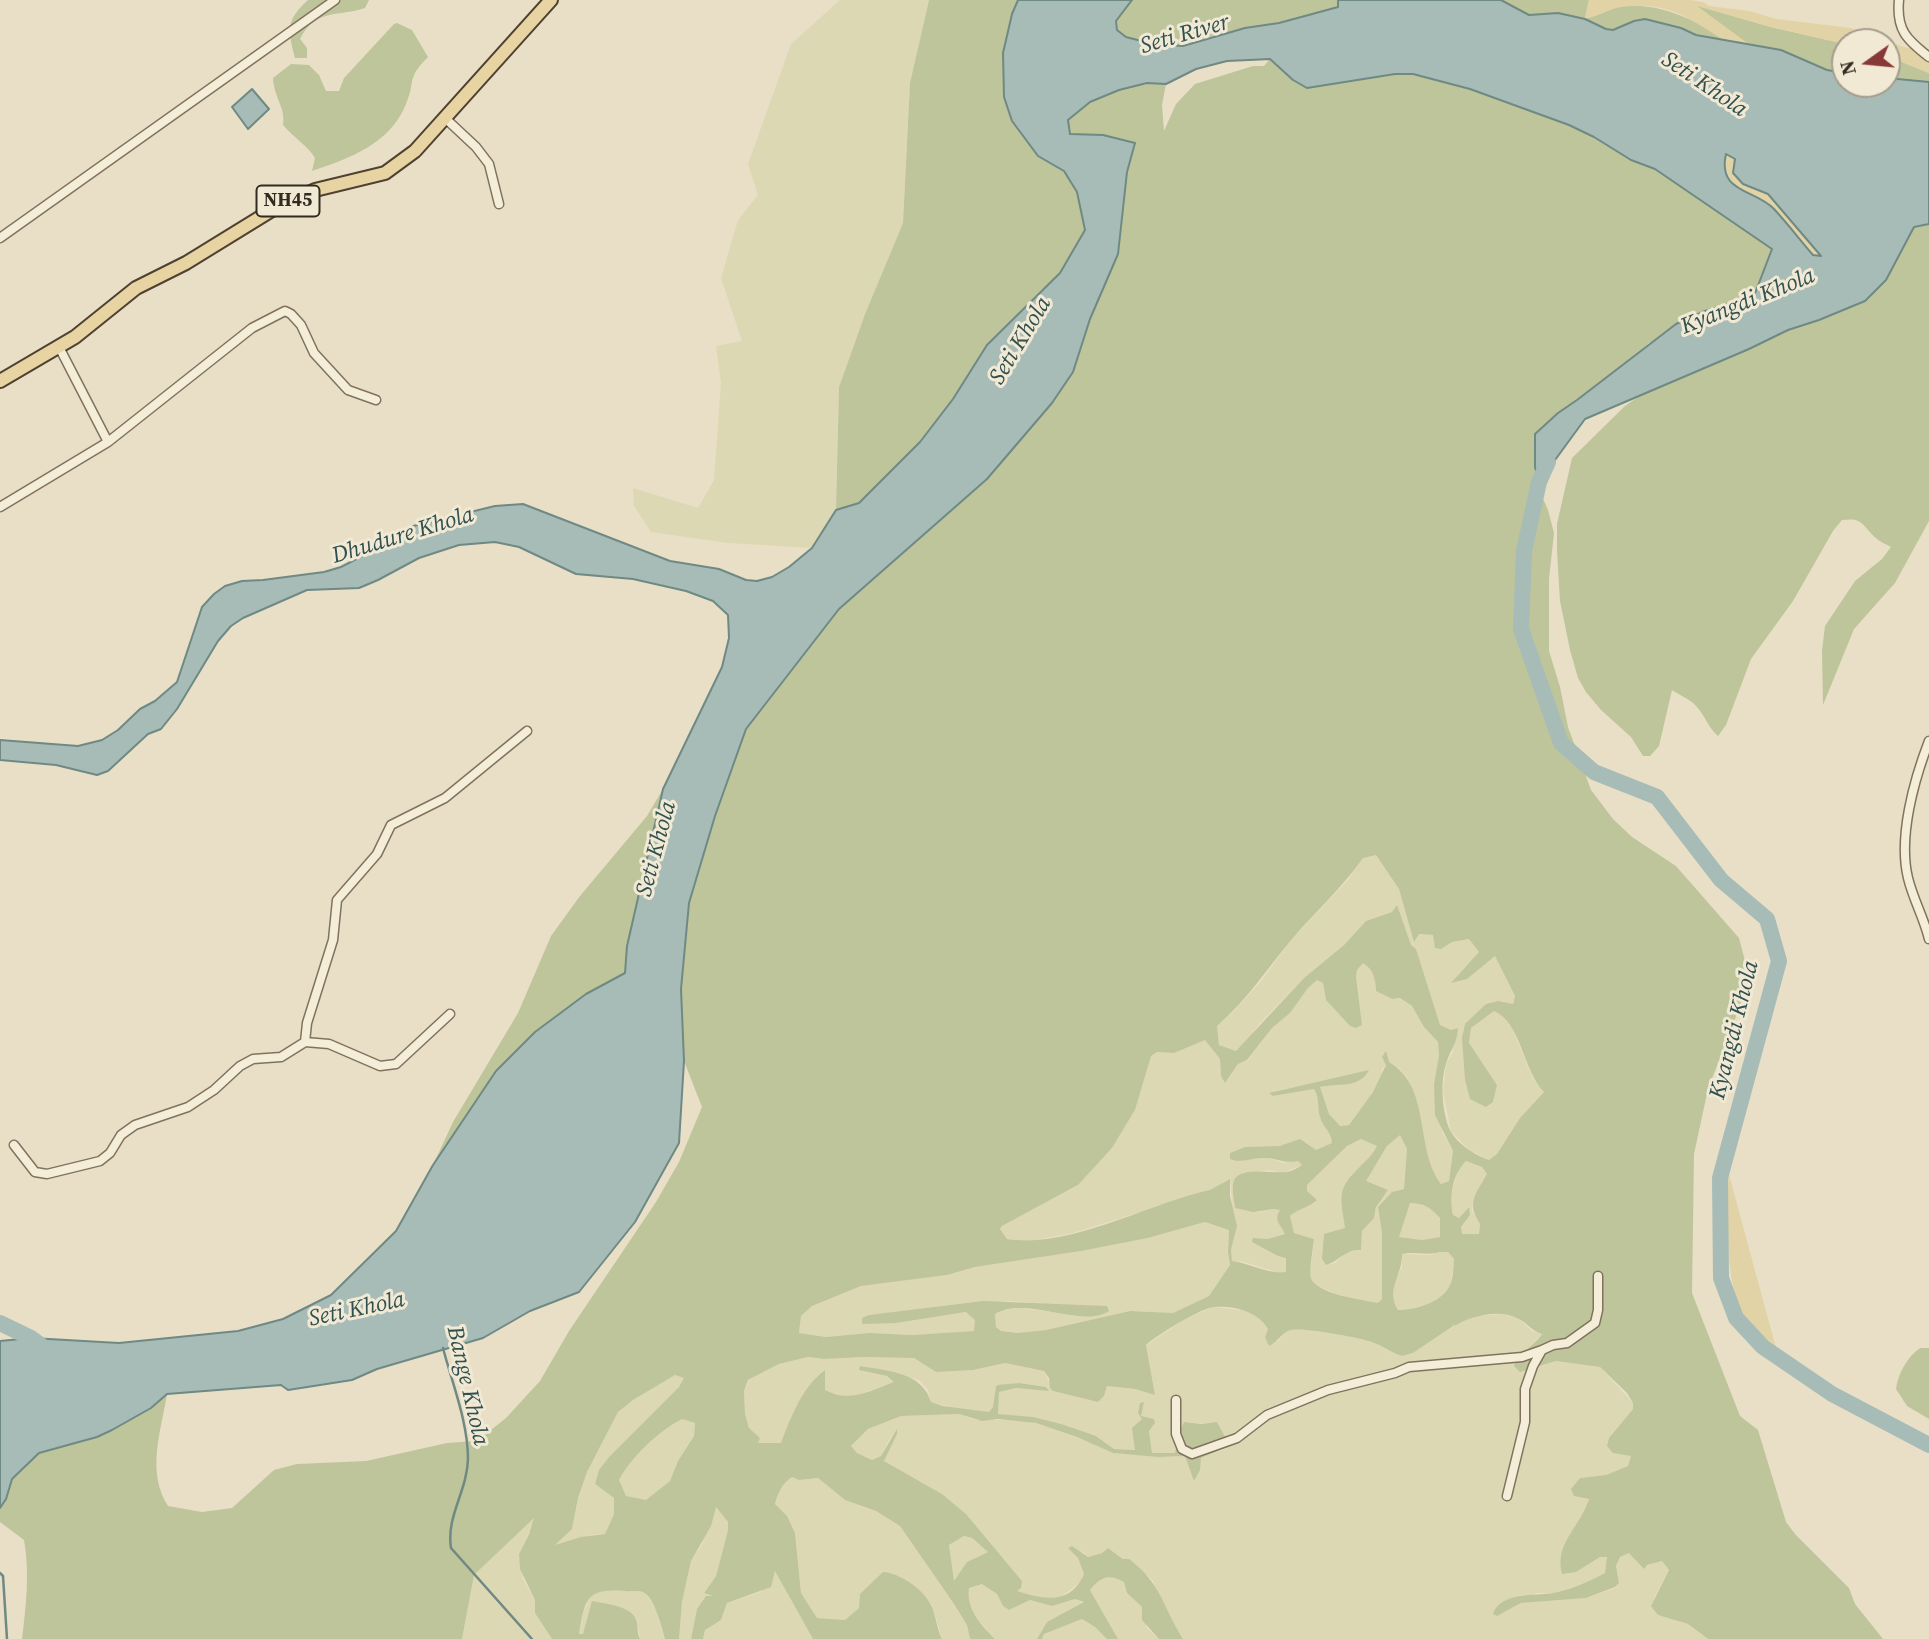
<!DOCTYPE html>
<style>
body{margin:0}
#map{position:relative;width:1929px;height:1639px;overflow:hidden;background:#e8dfc6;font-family:"Source Serif 4",serif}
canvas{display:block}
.north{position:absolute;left:1831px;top:28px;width:70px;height:70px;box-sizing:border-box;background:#f1e9d4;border:2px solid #a59d8c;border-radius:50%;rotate:255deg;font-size:19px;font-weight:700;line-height:28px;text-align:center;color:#332a20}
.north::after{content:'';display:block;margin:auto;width:24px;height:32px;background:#883836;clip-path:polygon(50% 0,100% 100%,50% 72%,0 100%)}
</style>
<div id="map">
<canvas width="1929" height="1639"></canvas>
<div class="north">N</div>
</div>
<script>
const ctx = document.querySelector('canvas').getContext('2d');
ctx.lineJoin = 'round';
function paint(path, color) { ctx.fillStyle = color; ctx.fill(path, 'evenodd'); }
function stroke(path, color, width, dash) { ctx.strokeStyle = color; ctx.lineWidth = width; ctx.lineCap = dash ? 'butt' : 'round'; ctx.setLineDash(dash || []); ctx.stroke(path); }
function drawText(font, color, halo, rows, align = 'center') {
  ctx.font = font + ' "Source Serif 4",serif'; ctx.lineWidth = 6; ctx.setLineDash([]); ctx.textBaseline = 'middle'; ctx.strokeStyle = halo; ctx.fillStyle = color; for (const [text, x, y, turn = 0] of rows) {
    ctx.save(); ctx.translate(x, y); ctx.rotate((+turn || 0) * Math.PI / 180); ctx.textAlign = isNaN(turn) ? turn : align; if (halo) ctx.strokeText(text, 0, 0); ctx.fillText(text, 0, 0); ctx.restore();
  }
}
paint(new Path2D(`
 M840 0H929L910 83 903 223 865 314 839 387 836 510 812 548 728 543 651 532 634 506 633 488 698 508 714 480 721 383 716 346 742 341 721 278 738 220 758 195 748 164 791 44Z
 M1376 855 1399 889 1414 941 1419 934 1433 935 1441 949 1452 942 1469 939 1480 953 1452 982 1467 979 1495 955 1515 996 1513 1005 1498 1001 1486 1004 1462 1038 1465 1057 1486 1107 1493 1102 1497 1085 1469 1044 1471 1028 1494 1011 1502 1014 1512 1028 1533 1079 1544 1092 1521 1118 1497 1155 1489 1160 1468 1149 1451 1131 1443 1091 1446 1064 1453 1052 1457 1028 1451 1030 1440 1026 1411 945 1392 912 1366 921 1344 945 1304 978 1259 1024 1243 1046 1236 1051 1219 1045 1217 1026 1233 1012 1261 981 1291 940 1348 880 1363 857Z
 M1363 963 1368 966 1376 980V991L1392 999 1400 998 1412 1006 1424 1027 1438 1042 1439 1055 1434 1084 1442 1132 1453 1151 1449 1181 1441 1184 1434 1174 1425 1150 1417 1101 1407 1077 1399 1068 1389 1062 1382 1069V1075L1373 1092 1349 1125 1340 1126 1329 1114 1319 1087 1368 1071 1276 1091 1273 1096 1314 1089 1319 1097 1323 1123 1332 1137V1143L1326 1147 1316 1151 1309 1147H1245L1230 1153 1272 1159 1283 1163 1299 1161 1302 1165 1283 1173 1268 1170 1239 1175 1233 1192 1235 1208 1259 1212 1274 1209 1280 1210 1282 1226 1286 1234 1268 1239 1254 1238 1286 1257 1287 1272 1279 1273 1244 1262 1232 1261 1231 1250 1235 1236 1230 1179 1210 1190 1073 1233 1025 1242 1007 1239 1000 1229 1002 1226 1077 1186 1112 1148 1135 1110 1150 1056 1157 1052 1174 1053 1205 1039 1220 1059 1221 1076 1227 1081 1238 1064 1248 1060 1272 1028 1290 1013 1308 988 1317 979 1323 983 1326 1000 1350 1026 1362 1025 1356 977 1357 970Z
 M1400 1134 1407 1149 1404 1189 1390 1196 1378 1207 1382 1233V1299L1378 1304 1348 1298 1316 1286 1310 1277 1314 1239 1294 1233 1290 1223V1216L1298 1209 1312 1205 1316 1201 1307 1191V1185L1347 1146 1361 1139 1371 1142 1378 1147 1347 1183 1345 1228 1326 1265 1335 1263 1347 1252 1361 1250 1362 1231 1374 1218 1376 1207 1387 1190 1365 1181 1387 1146Z
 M1466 1161 1482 1167 1487 1174 1473 1201 1472 1211 1480 1223 1479 1234 1462 1235 1461 1227 1470 1215 1468 1208 1459 1218 1453 1215 1451 1205V1192L1460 1167Z
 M1410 1203H1417L1432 1209 1440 1218V1237L1422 1240 1398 1237Z
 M1205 1222 1229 1229 1228 1252 1230 1265 1209 1296 1173 1313 1130 1311 1046 1330 1017 1333 1001 1331 996 1327 995 1314 1002 1310 1020 1308 1086 1316 1059 1305 1009 1301 869 1315 881 1322 896 1323 966 1312 975 1319V1331L912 1335 869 1333 826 1337 799 1333 801 1316 812 1306 861 1286 947 1275 975 1267 1081 1251 1148 1238Z
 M1440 1252H1448L1454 1259 1452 1279 1461 1322 1478 1316 1502 1314 1518 1318 1532 1331 1542 1334 1529 1348 1532 1369 1556 1361 1600 1367 1633 1403V1409L1609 1438 1619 1453 1631 1456 1628 1466 1606 1475 1579 1478 1574 1495 1589 1499 1585 1513 1576 1572 1600 1557H1608L1605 1573 1590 1582 1555 1593H1536L1497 1616 1521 1603 1586 1598 1615 1588 1619 1583 1616 1566 1620 1557 1629 1553 1647 1565 1662 1561 1669 1570 1654 1598 1658 1615 1688 1624 1708 1639H1183L1172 1623 1153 1581 1129 1559H1124L1108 1548 1102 1553 1088 1557 1083 1552 1069 1548 1078 1558 1084 1574 1080 1582 1061 1597 1043 1599 1015 1591 1022 1581 966 1514 942 1494 884 1461 892 1434 881 1456 872 1460 857 1453 851 1446 868 1429 901 1416 959 1414 975 1420H1015L1036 1423 1077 1437 1114 1453 1158 1457 1185 1456 1194 1480 1201 1458 1226 1449 1210 1424 1184 1422 1175 1453H1152L1149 1431 1155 1423 1142 1419 1135 1450 1114 1449 1096 1436 1033 1417 998 1415V1392L1016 1388 1048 1391 1046 1387 1019 1383 996 1386 993 1407 989 1412 959 1409 931 1402 928 1390 919 1380 860 1366V1370L887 1376 895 1382 852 1397 835 1395 825 1390 824 1370 818 1375 795 1409 781 1443H757L760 1438 749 1428 745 1414 744 1391 749 1380 779 1364 808 1357 824 1359 863 1357 914 1358 936 1372 973 1370 1005 1363 1044 1371 1053 1391 1098 1402 1104 1396 1107 1386 1135 1389 1155 1395 1146 1345 1187 1318 1213 1307 1250 1311 1263 1320 1277 1342 1286 1332 1294 1329 1336 1333 1376 1343 1392 1353 1402 1356 1413 1353 1453 1326 1451 1283 1450 1287 1439 1298 1429 1304 1408 1310H1398L1393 1302 1394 1281 1402 1268V1254L1429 1255Z
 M675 1375 685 1378 679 1387 599 1470 595 1484 614 1498V1514L605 1534 591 1535 553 1546 572 1529 578 1498 587 1472 618 1412 633 1400Z
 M682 1419 695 1423 694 1436 678 1461 670 1481 646 1501 626 1496 619 1480 628 1463 661 1432Z
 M792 1477 799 1480 818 1478 845 1500 876 1511 900 1526 954 1604 967 1625 970 1639H942L932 1605 925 1596 903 1579 845 1620 817 1618 801 1593 795 1533 775 1504 779 1492 786 1480Z
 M715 1506 728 1522V1530L716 1576 704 1593 719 1598 697 1609 691 1639H679L682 1602 691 1561 702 1544Z
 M536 1516 519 1554 523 1579 535 1600V1613L552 1639H462L474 1575Z
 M964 1536 972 1538 988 1552 967 1562 954 1582 949 1545Z
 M775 1570 813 1639H703L705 1630 721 1620 727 1603 761 1592Z
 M1106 1577H1116L1124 1582 1127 1593 1142 1607 1147 1628 1159 1639H1118L1090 1590 1098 1580Z
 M982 1584 997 1594 1003 1606 1009 1610 1030 1600 1052 1606 1075 1599 1084 1603 1047 1622 1037 1639H995L974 1615 967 1599 969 1588Z
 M600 1590 640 1591 647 1594 656 1611 665 1639H640L637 1619 625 1609 593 1601 583 1635 579 1634 583 1614 590 1596Z
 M1082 1619 1095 1627 1107 1639H1042L1044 1634Z`), '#ddd8b4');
paint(new Path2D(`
 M308 0H369L365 8C339 17 315 8 300 39L307 48V58H295C288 30 285 21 308 0Z
 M929 0H1018L1012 14 1004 96 1012 121 1038 156 1064 171 1077 192 1086 230 1060 273 987 345 953 399 920 442 859 503 836 510 839 387 865 314 903 223 910 83Z
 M1046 0H1338L1339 7 1279 23 1245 28 1197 40 1125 64Z
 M1501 0H1589L1585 18C1597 16 1606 11 1617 7 1663 0 1703 24 1738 49L1628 37 1558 13 1529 15Z
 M1695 5 1771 27 1845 44V84H1887V56L1929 73V149L1894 153Z
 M397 23 412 30 428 57C406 79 416 80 406 104 390 144 350 158 312 171L315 158C307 145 293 137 283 125 286 108 274 98 273 78L291 64 309 65 319 75 326 91H339L344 78 394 24Z
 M1270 59 1457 75 1854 253 1649 343 1628 362 1611 385 1535 467V481L1548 510 1554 533 1549 579V651L1560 687 1568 727 1591 790 1613 819 1632 837 1676 866 1739 938 1750 980 1708 1089 1694 1154 1692 1293 1740 1416 1758 1430 1786 1522 1795 1534 1849 1588 1855 1604 1883 1639H1708L1688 1624 1658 1615 1651 1606 1669 1570 1662 1561 1647 1565 1644 1569 1629 1553 1620 1557 1616 1566 1619 1583 1615 1587 1586 1598 1521 1603 1497 1616 1493 1614C1501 1590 1540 1597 1558 1592 1575 1588 1590 1581 1605 1573L1607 1557H1600L1576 1572 1562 1574C1554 1543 1580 1528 1589 1499L1574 1496 1571 1489 1580 1478 1606 1475 1628 1466 1631 1456 1613 1453 1607 1446 1609 1438 1633 1409V1403L1627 1393 1600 1367 1556 1361 1520 1372 1514 1366C1518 1352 1534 1347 1542 1334 1532 1331 1527 1323 1519 1319 1500 1308 1471 1316 1454 1326L1453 1323V1326L1413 1353 1402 1356C1392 1353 1386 1348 1377 1344 1365 1338 1302 1327 1291 1330 1282 1332 1278 1342 1269 1346L1265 1337 1268 1329C1258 1311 1233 1305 1214 1307 1201 1308 1155 1336 1146 1345L1155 1395 1135 1389 1107 1386 1104 1396 1098 1402 1053 1391 1050 1388 1049 1378 1044 1371 1005 1363 973 1370 936 1372 914 1358 863 1357 824 1359 808 1357 779 1364 748 1380 744 1391 745 1414 749 1428 760 1438 758 1443H781C791 1417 802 1387 825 1370V1390C849 1403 870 1391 894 1382L887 1376 859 1370 860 1366C888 1371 922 1372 931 1402L943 1406 989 1412 993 1407 996 1386 998 1385 1019 1383 1046 1387 1049 1391 1016 1388 999 1392 998 1414 1033 1417 1061 1424 1096 1436 1114 1449 1135 1450 1132 1428 1142 1419 1138 1413 1140 1403 1144 1402 1141 1416 1154 1419 1155 1423 1149 1431 1152 1453H1175L1179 1433 1184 1422 1202 1424 1217 1422 1230 1446 1201 1458 1200 1470 1194 1481 1185 1456 1158 1457 1113 1453 1077 1437 1036 1423 998 1419 982 1421 959 1414 901 1416 868 1429 851 1446 857 1453 872 1460 881 1456 897 1429V1434L884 1461 942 1494 966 1514 1022 1581 1021 1588 1017 1591C1043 1599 1070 1606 1084 1574L1078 1558 1068 1548 1072 1546 1088 1557 1102 1553 1108 1548 1123 1559H1129C1162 1584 1162 1606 1183 1639H1159L1142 1620V1607L1127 1593 1124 1582C1109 1573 1100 1577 1090 1590L1118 1639H1107L1095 1627 1082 1619 1044 1634 1042 1639H1037L1047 1622 1084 1602 1075 1599 1052 1606 1030 1600 1009 1610 1003 1606 997 1594 982 1584 969 1588C966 1609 980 1624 995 1639H970L967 1625 954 1604 900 1526 876 1511 845 1500 818 1478 799 1480 792 1477C782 1483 778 1493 775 1504L787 1516 795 1533 801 1593 817 1618 845 1620 859 1608 860 1594 883 1572C900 1573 925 1590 932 1607 936 1617 937 1629 942 1639H813L775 1571 771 1587 727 1603 721 1620 705 1630 703 1639H691L697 1609 706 1596H713L704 1593 716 1576 728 1530V1522L716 1507 711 1526 691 1561 682 1602 679 1639H665C662 1628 655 1601 646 1594 641 1589 631 1592 625 1591 586 1588 585 1599 579 1634H583L592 1601C606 1604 634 1606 637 1622 638 1628 637 1633 640 1639H552L535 1613V1600L520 1569 519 1554 529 1534 534 1518 474 1575 462 1639H22C26 1606 30 1573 24 1540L0 1522V1428L167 1394C161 1432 146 1471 168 1506L202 1512 232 1508 274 1470 297 1464 366 1461 447 1443 474 1441 486 1434 506 1418 540 1381 569 1331 656 1202 679 1162 702 1107 684 1061 681 989 689 903 715 816 746 729 839 609 987 479 1033 426 1073 372 1090 319 1118 254 1127 172 1135 144 1103 135H1070L1068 120C1075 114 1082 106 1090 102 1111 89 1141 82 1166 84L1162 105 1164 131 1176 104 1195 84 1253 66H1264ZM1376 855 1399 889 1414 942 1419 934 1433 935 1435 948 1441 949 1452 942 1469 939 1479 952 1451 983 1467 979 1495 956 1515 996 1513 1004 1498 1001 1486 1004 1465 1024 1462 1038 1465 1080 1470 1099 1486 1107 1493 1102 1497 1085 1469 1043 1471 1028 1494 1011C1521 1022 1523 1071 1544 1092L1520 1118 1497 1154 1489 1160C1475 1155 1457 1144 1450 1130 1442 1113 1440 1082 1446 1064 1450 1050 1457 1045 1458 1028L1451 1030 1440 1025 1416 949 1411 945 1397 905 1392 912 1366 921 1344 945 1304 978 1236 1051 1219 1045 1217 1026C1247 1000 1267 969 1292 939 1315 912 1342 888 1363 858ZM1363 963C1373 969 1376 980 1376 991L1392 999 1400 998 1412 1006 1424 1027 1438 1042 1439 1055 1434 1084 1435 1115 1453 1151 1449 1181 1441 1184C1414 1148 1432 1087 1389 1062L1386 1051 1382 1057 1386 1065 1373 1092 1349 1125 1340 1126 1329 1114 1320 1087C1336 1083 1360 1089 1369 1070L1269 1093 1273 1096 1314 1089C1320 1098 1317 1107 1320 1117 1323 1127 1332 1133 1332 1143L1316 1150 1300 1139 1280 1146 1245 1147 1230 1153V1159C1242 1164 1252 1157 1264 1158 1279 1158 1282 1164 1298 1161L1302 1165C1297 1168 1293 1171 1287 1172 1275 1174 1241 1166 1234 1180 1231 1188 1234 1200 1235 1208L1253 1212 1274 1209 1280 1210C1273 1221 1281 1224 1285 1234L1268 1239 1253 1238 1252 1242 1278 1256 1286 1258V1272C1270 1275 1249 1263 1232 1261L1231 1250 1237 1226 1230 1196V1179L1210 1190C1149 1203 1070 1249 1007 1239L1000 1229 1002 1226 1078 1185 1112 1148 1135 1110 1151 1056 1157 1052 1174 1053 1205 1040 1220 1059 1221 1076 1225 1083 1238 1064 1247 1060 1272 1028 1290 1013 1308 988 1317 980 1323 983 1326 1000 1350 1026 1356 1028 1362 1025 1356 977 1357 970ZM1400 1135 1407 1149 1404 1189 1392 1192 1378 1207 1382 1233V1299L1378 1303C1363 1300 1316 1294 1311 1278 1309 1271 1313 1248 1314 1239L1294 1233 1290 1216C1299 1208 1309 1208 1317 1200L1307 1191V1185L1347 1146 1361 1139 1377 1146C1369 1163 1346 1174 1342 1193 1340 1203 1344 1218 1345 1228L1324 1234 1322 1259 1326 1265C1340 1261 1345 1249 1361 1250L1362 1231 1374 1218 1376 1207 1388 1190 1366 1181 1387 1146ZM1466 1161 1482 1167 1487 1174C1476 1194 1466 1202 1480 1224L1479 1234H1462L1461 1227 1470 1215 1469 1207 1459 1218 1453 1215C1449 1197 1452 1175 1466 1161ZM1410 1203C1424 1203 1431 1208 1440 1218V1237L1422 1240 1399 1237ZM1205 1222 1229 1230 1228 1252 1230 1265 1209 1296 1173 1313 1130 1311 1046 1330 1017 1333 1001 1331 996 1327 995 1314C1025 1295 1082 1329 1109 1311L1107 1306 983 1301 869 1315 862 1318V1324L896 1323 966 1312 975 1320 974 1331 912 1335 869 1333 826 1337 799 1333 801 1316 812 1306 861 1286 947 1275 975 1267 1081 1251 1148 1238ZM1440 1252H1448L1454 1259C1453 1268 1454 1279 1449 1287 1440 1303 1415 1310 1398 1310 1385 1290 1403 1274 1402 1254 1415 1251 1427 1256 1440 1252ZM675 1375 684 1378 679 1387 610 1456 599 1470 595 1484 614 1498V1514L605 1534 581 1537 555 1545 572 1529 578 1498 587 1472 618 1412 633 1400ZM682 1419 695 1423 694 1436 678 1461 670 1481 646 1500 626 1496 619 1480C631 1457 659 1431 682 1419ZM964 1536 972 1538 988 1552 967 1562 954 1581 949 1545Z
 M1929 224V521L1895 583 1854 629 1823 705 1822 651 1825 626 1855 581 1882 559 1891 547C1886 544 1880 542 1876 538 1862 526 1864 517 1842 520L1833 531 1793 601 1751 659 1726 725 1718 736C1707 727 1704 712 1693 703 1687 698 1678 694 1672 690L1659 746 1650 756H1643L1631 737 1601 710 1586 692 1578 678 1570 650 1560 601 1557 551V524L1572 458 1625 406 1671 374 1914 227Z
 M663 789 627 946 625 973 586 994 535 1032 496 1071 433 1165 453 1122 518 1013 551 936 580 896 647 816Z
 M1920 1348H1929V1419L1907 1406 1896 1389C1898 1374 1907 1357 1920 1348Z`), '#bec59b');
paint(new Path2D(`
 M1589 0H1690L1703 2 1709 6 1749 11 1776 19 1851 28 1904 47 1929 51V73L1887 56V42L1845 44 1771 27 1697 6 1750 45 1743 184 1768 194 1822 256H1813C1800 240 1788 223 1773 209 1751 187 1733 201 1724 162L1738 49C1696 25 1676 0 1621 7 1609 9 1598 16 1585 19Z
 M1728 1171 1776 1348C1767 1340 1754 1332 1747 1322 1722 1284 1729 1215 1728 1171Z`), '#e1d3a6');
const water = new Path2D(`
 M1018 0H1132L1116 21 1117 30 1126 37 1153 44 1183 46 1245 28 1279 23 1338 7V0H1501L1529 15 1558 13 1585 19 1606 29 1613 30 1634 21 1645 19 1681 28 1696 35 1781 50 1827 70 1845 73V84H1887V78L1929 82V224L1914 227 1886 280 1865 301 1819 320 1788 330 1749 349 1585 419 1539 482 1535 467V434L1558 413 1577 400 1676 324 1705 311 1754 296 1772 249 1655 169 1631 160 1594 137 1569 125 1470 89 1413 74H1395L1307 88 1293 80 1270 59 1227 61 1196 69 1166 84 1147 83 1119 90 1090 102 1068 120 1070 134 1103 135 1135 143 1127 172 1118 254 1090 319 1073 372 1052 403 987 479 839 609 746 729 715 816 689 903 681 989 684 1061 679 1143 635 1222 579 1292 530 1311 483 1338 377 1369 352 1380 288 1390 281 1385 167 1394 151 1408 112 1430 97 1437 39 1453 12 1479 6 1499 0 1508V1341L31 1338 119 1343 238 1331 283 1319 331 1295 396 1231 433 1165 496 1071 535 1032 586 994 625 973 627 946 663 789 722 667 729 638 728 615 713 601 686 591 633 579 576 574 519 547 495 542 459 545 419 558 378 580 359 588 307 590 243 618 231 626 218 641 177 709 161 729 148 734 108 771 97 775 56 765 0 760V740L78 746 102 740 118 730 140 709 155 701 177 682 202 607 214 594 225 586 242 581 263 580 324 572 341 567 364 555 409 527 495 506 523 504 670 561 719 569 746 580 757 581 772 577 789 567 812 548 836 510 859 503 920 442 953 399 987 345 1060 273 1085 230 1077 192 1064 171 1038 156 1012 121 1004 97 1003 53 1012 14ZM1726 154 1735 159 1733 173 1743 184 1768 194 1821 256 1813 255C1800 240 1788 224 1774 209 1755 189 1717 193 1726 154Z
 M252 89 269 109 248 129 232 107Z`);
paint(water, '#a7bcb7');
stroke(water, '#6f8984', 2);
stroke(new Path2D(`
 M443 1348C452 1383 468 1422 468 1459 467 1492 446 1516 451 1548L532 1639
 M0 1573 3 1576 7 1639`), '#6f8984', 2.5);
stroke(new Path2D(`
 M1548 462 1539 482 1524 551 1521 629 1561 743 1594 772 1657 797 1721 880 1767 919 1779 961 1720 1178 1721 1278 1736 1318 1763 1347 1832 1394 1929 1445
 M0 1323 31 1338 46 1349`), '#a7bcb7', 16);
const minor = new Path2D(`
 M1899 0C1896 30 1907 40 1929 57
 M445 118 476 147 489 164 499 204
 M0 238 335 0
 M108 442 252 328 285 311 291 314 301 325 314 353 348 390 376 400
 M0 507 108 442 59 347
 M1929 741C1914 780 1898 837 1908 878 1913 899 1924 918 1929 939
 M305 1042 307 1023 333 940 337 900 377 854 391 825 445 798 527 731
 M14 1145 35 1172 47 1174 100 1161 110 1153 121 1135 135 1125 188 1107 214 1090 240 1066 253 1059 281 1057 305 1042 329 1044 380 1066 396 1064 450 1014
 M1176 1400V1434L1182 1449 1192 1454 1237 1438 1267 1415 1328 1390 1395 1373 1409 1367 1522 1357 1542 1350
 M1507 1496 1525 1422V1389L1533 1366 1542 1350 1553 1345 1567 1343 1595 1323 1598 1310V1276`);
const primary = new Path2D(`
 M0 381 75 337 136 288 186 263 277 207 315 190 385 173 415 151 551 0`);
stroke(minor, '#81725e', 11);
stroke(primary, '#4f4131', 16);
stroke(minor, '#f4edd8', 8);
stroke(primary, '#e7d4a2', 12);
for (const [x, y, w] of [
 [288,201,63]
]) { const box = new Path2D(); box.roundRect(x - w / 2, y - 15.5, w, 31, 5); ctx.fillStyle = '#f1e9d4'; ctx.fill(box); stroke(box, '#332a20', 2); }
drawText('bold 19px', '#332a20', null, [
 ["NH45",288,201]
]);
drawText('italic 23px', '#315150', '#f1e9d4', [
 ["Seti River",1185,35,-16],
 ["Seti Khola",1704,85,34],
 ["Kyangdi Khola",1748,302,-22],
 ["Seti Khola",1021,341,-59],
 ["Dhudure Khola",403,536,-17],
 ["Seti Khola",657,849,-75],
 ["Kyangdi Khola",1735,1030,-76],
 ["Seti Khola",357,1310,-12],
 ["Bange Khola",467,1386,77]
]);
</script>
